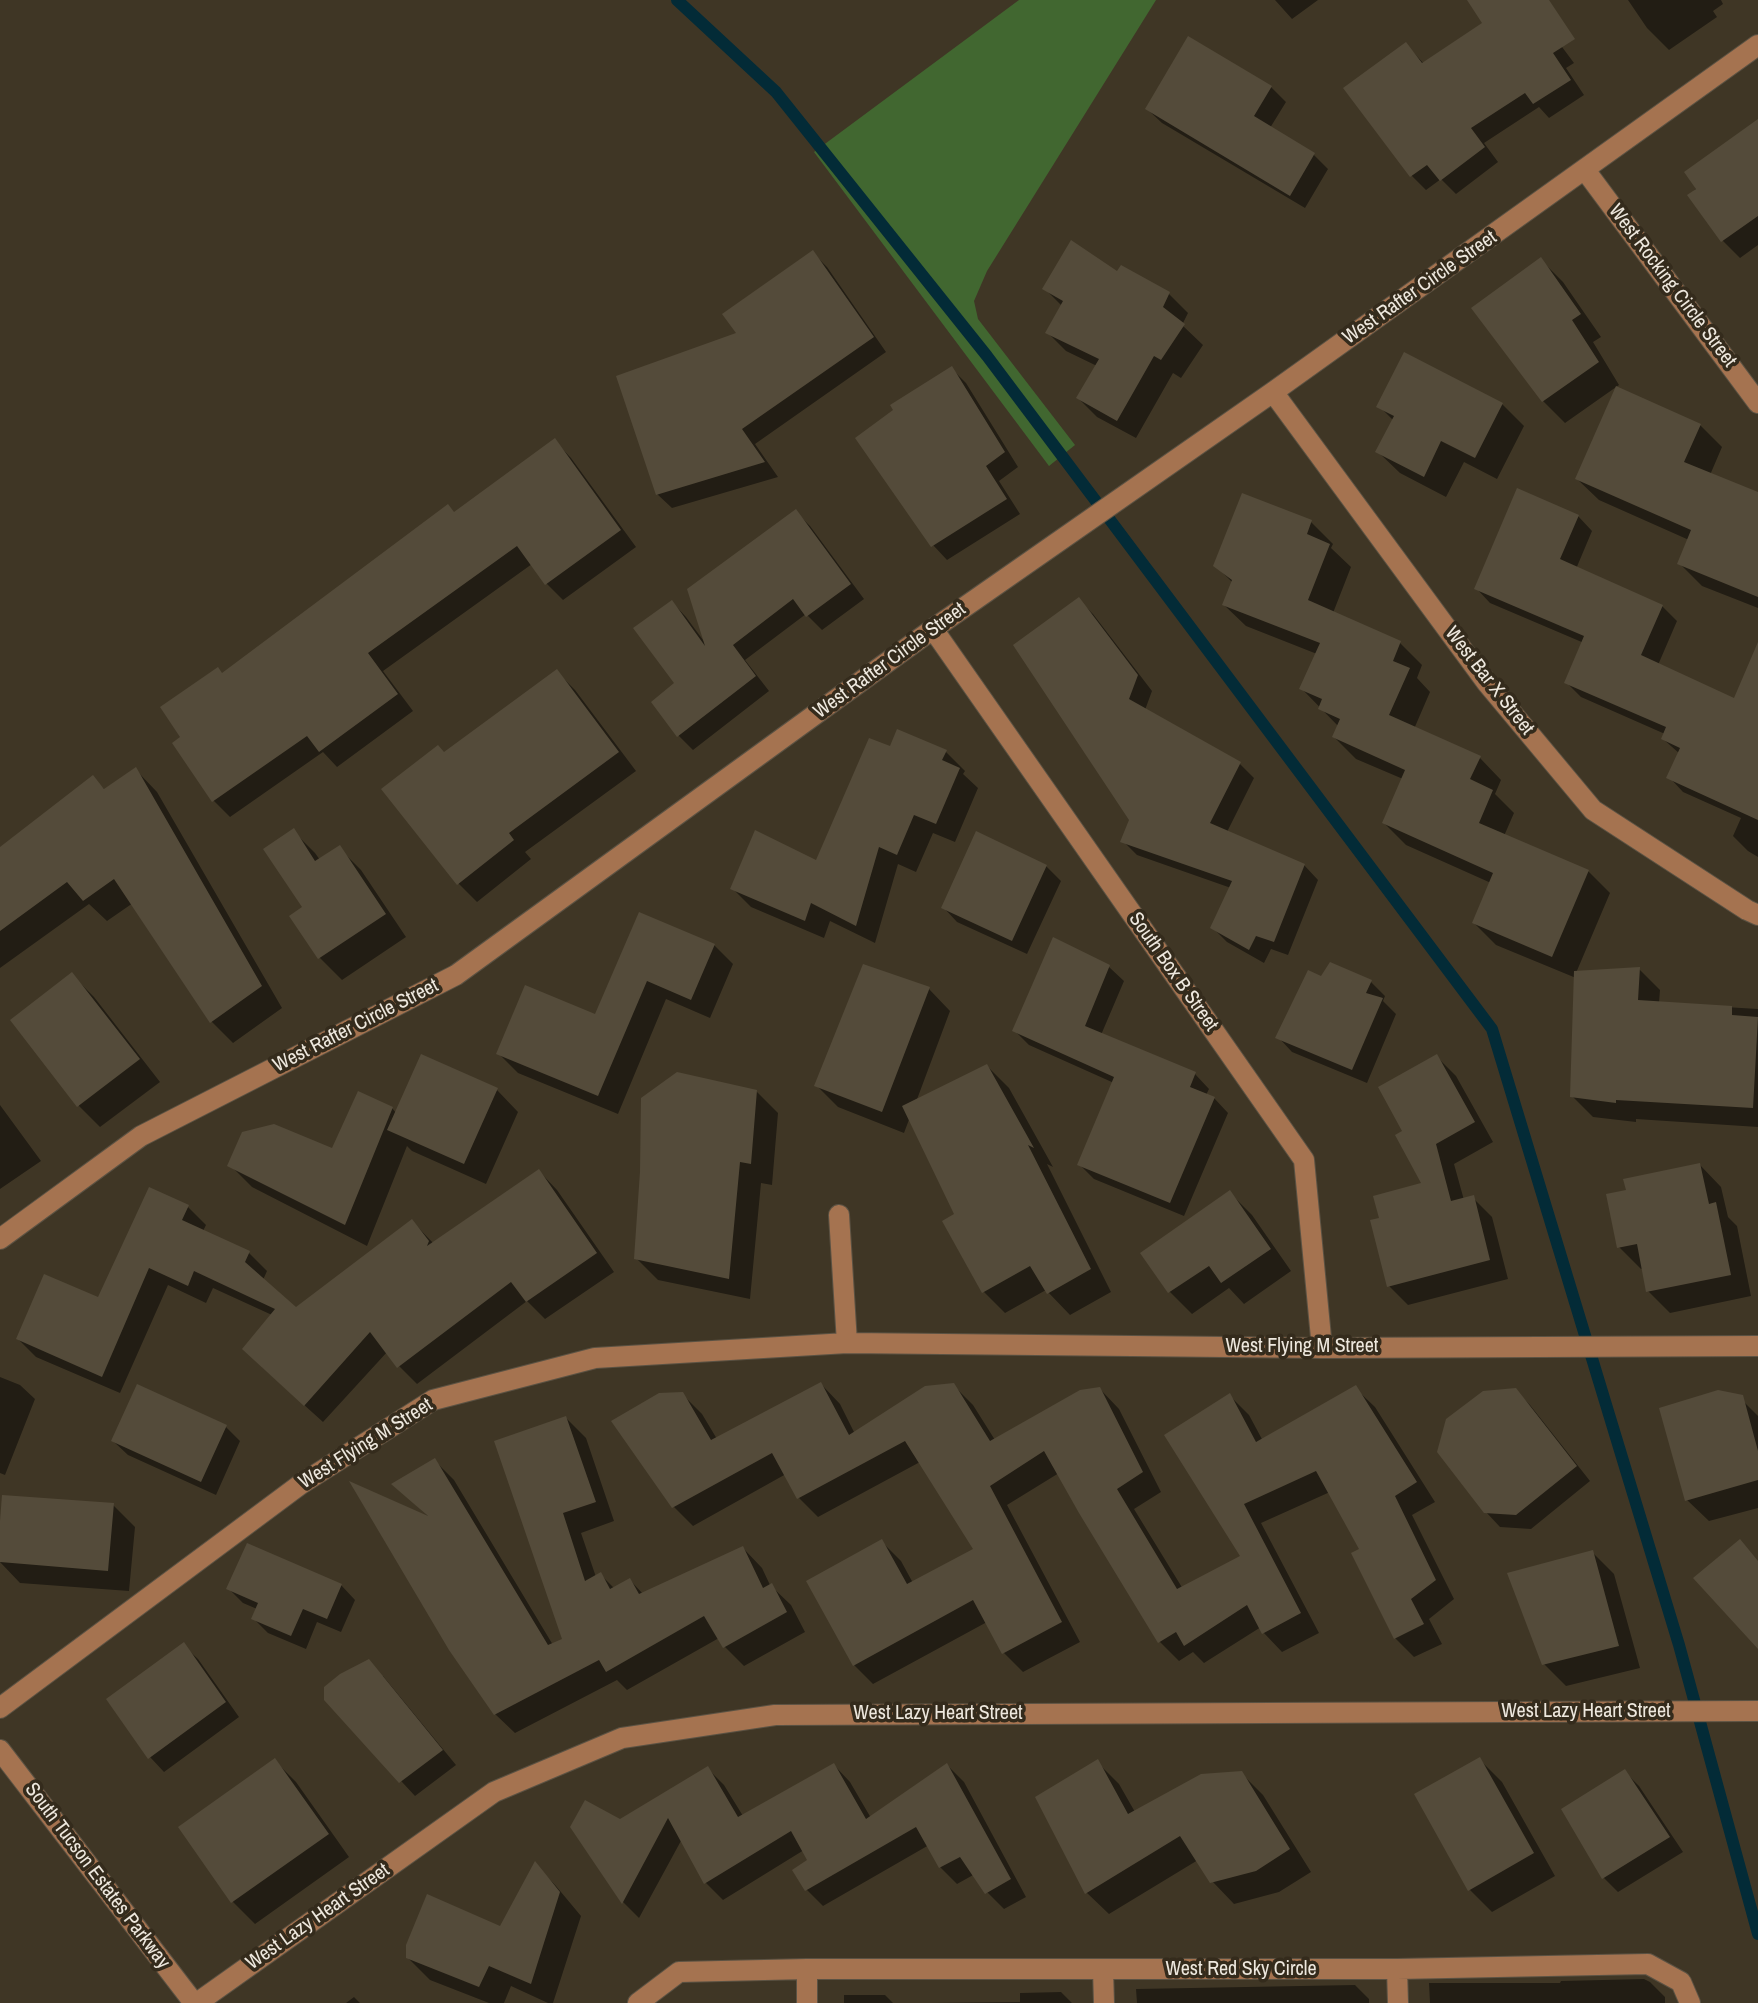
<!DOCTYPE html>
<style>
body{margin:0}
canvas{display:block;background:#3f3625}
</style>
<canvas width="1758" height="2003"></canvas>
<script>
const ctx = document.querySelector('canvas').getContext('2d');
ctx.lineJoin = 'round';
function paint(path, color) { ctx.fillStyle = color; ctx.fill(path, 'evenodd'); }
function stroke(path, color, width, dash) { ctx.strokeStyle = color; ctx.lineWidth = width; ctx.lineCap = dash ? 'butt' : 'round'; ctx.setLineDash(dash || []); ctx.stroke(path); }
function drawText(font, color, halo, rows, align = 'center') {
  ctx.font = font + ' "Archivo Narrow",sans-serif'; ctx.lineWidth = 7; ctx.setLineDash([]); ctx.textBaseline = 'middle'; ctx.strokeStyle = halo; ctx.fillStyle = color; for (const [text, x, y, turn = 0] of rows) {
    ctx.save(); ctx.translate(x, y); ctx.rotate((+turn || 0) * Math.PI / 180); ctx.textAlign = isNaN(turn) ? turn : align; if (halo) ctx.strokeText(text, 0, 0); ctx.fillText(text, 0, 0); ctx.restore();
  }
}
paint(new Path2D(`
 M1019 0H1156L987 271 974 301 978 319 1075 445 1049 466 814 152Z`), '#416730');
paint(new Path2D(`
 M1275 0H1318L1292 19Z
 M1470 0H1527L1574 63 1566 68 1584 95 1549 118 1539 107 1484 143 1498 162 1456 194 1441 179 1426 190 1412 176 1346 88 1406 44 1424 64 1485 23Z
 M1628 0H1721L1723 4 1713 11 1717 17 1669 50 1647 28Z
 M1271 87 1286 102 1270 128 1313 154 1328 169 1305 208 1162 123 1147 109Z
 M1758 121V245L1740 258 1723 241 1690 195Z
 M813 253 827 267 886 352 755 444 778 477 672 508 657 494 739 334Z
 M1541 260 1563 282 1601 337 1593 342 1619 385 1565 423 1543 401Z
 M1118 274 1169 294 1188 313 1182 325 1203 345 1181 378 1173 373 1136 438 1097 417 1078 398 1097 366 1066 351 1047 332 1062 306 1044 288Z
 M951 368 966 383 1018 467 999 481 1020 514 947 560 933 545Z
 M1502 404 1524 426 1497 479 1464 462 1446 497 1400 473 1378 452 1394 421 1379 406Z
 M1700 425 1722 447 1710 475 1758 494V608L1702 586 1680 564 1689 540 1599 500 1577 479Z
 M555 441 571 458 636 547 563 600 547 584 532 564 383 671 413 711 337 767 323 752 230 817 213 800 183 738 455 514Z
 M796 512 810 526 864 599 822 630 806 614 745 660 769 691 693 750 678 735 672 602 686 617 706 644Z
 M1578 516 1592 531 1576 569 1662 606 1677 621 1658 665 1758 716V857L1748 851 1733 836 1741 818 1683 792 1669 777 1680 754 1663 739 1665 734 1581 697 1566 682 1584 643 1490 603 1476 588Z
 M1311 522 1333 544 1331 548 1351 567 1333 613 1400 643 1422 665 1417 678 1430 692 1414 729 1480 758 1501 780 1495 794 1514 813 1504 836 1588 871 1610 893 1576 973 1639 969 1660 990 1659 1003 1758 1009V1127L1636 1119V1122L1593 1117 1572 1096 1576 978 1496 945 1474 923 1491 883 1406 845 1384 823 1403 779 1356 759 1334 737 1339 727 1302 689 1317 654 1246 626 1224 605 1233 583 1215 565Z
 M1079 600 1093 614 1152 691 1145 710 1239 763 1254 778 1227 832 1304 865 1318 880 1288 955 1271 949 1264 963 1227 942 1213 928 1231 888 1137 855 1123 841 1132 820Z
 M557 672 575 690 636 771 525 852 531 859 477 902 459 884 384 790 445 754Z
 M891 749 946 752 965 771 963 774 978 788 955 842 933 833 916 872 898 864 875 943 830 921 824 938 751 907 732 888 817 863Z
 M136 770 157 792 282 1008 233 1043 212 1022 133 903 107 921 89 904 0 968V849L93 777 106 791Z
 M293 831 315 853 320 860 339 848 361 870 406 937 342 980 320 958 305 908Z
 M1046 866 1061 881 1027 954 957 922 943 907Z
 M640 914 714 945 733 964 710 1018 666 999 618 1114 518 1073 499 1054 596 1016Z
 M1109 967 1124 981 1101 1035 1195 1074 1209 1089 1206 1095 1214 1098 1228 1113 1184 1216 1094 1179 1080 1165 1114 1083 1029 1045 1015 1031Z
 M72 975 94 997 160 1082 100 1127 79 1106Z
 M1322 978 1371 982 1385 996 1383 1001 1396 1014 1367 1083 1292 1052 1278 1037Z
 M929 989 950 1011 916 1102 987 1066 1009 1088 1053 1167 1047 1164 1111 1292 1070 1315 1046 1290 1005 1313 983 1291 957 1215 910 1117 904 1133 838 1107 816 1085Z
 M1437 1057 1456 1076 1493 1142 1454 1164 1464 1200 1473 1198 1492 1217 1508 1279 1408 1305 1389 1286 1382 1220 1424 1184 1405 1132Z
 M497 1090 518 1112 486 1184 412 1151 407 1146 367 1246 252 1187 230 1165 333 1151 392 1108 397 1114Z
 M756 1091 778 1113 772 1185 761 1183 750 1299 658 1280 636 1258Z
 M0 1105 41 1161 0 1189Z
 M1700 1165 1721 1187 1728 1217 1737 1226 1751 1296 1670 1313 1648 1291 1644 1268 1641 1269 1619 1247 1628 1192Z
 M539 1171 557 1190 614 1272 545 1319 527 1301 417 1384 399 1366 388 1351 323 1422 262 1367 272 1315 213 1288 206 1303 168 1285 120 1393 36 1357 18 1339 99 1300 188 1207 206 1225 203 1231 249 1253 267 1271 263 1280 296 1309 412 1221 434 1244Z
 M1230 1193 1252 1215 1291 1271 1244 1304 1229 1288 1192 1314 1170 1292 1143 1253Z
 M0 1377 20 1385 35 1399 5 1475 0 1473Z
 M821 1384 840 1404 855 1434 953 1385 973 1405 995 1440 1100 1389 1119 1409 1161 1492 1134 1509 1183 1589 1242 1557 1230 1396 1249 1415 1263 1441 1355 1388 1375 1407 1435 1502 1412 1515 1454 1599 1429 1619 1442 1644 1414 1657 1395 1638 1361 1550 1330 1492 1261 1523 1319 1633 1282 1652 1263 1632 1261 1627 1204 1663 1193 1652 1179 1661 1160 1642 1059 1473 1007 1505 1080 1642 1023 1672 1004 1653 987 1622 873 1684 854 1665 882 1542 901 1561 913 1583 976 1550 920 1462 818 1517 799 1498 786 1474 693 1526 673 1506 682 1394 702 1414 717 1439Z
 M1515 1390 1530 1405 1590 1481 1531 1529 1500 1527 1485 1511Z
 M1738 1396 1758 1416V1508L1709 1521 1687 1500Z
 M566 1418 586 1438 614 1521 581 1533 596 1577 600 1574 615 1589 630 1580 643 1594 743 1548 762 1568 770 1585 791 1605 805 1632 744 1666 725 1647 719 1638 627 1690 617 1680 515 1733 495 1714 431 1519 414 1503 434 1460 454 1480 553 1645 564 1640 497 1442Z
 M226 1427 240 1441 216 1495 128 1455 113 1441Z
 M113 1505 135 1527 129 1591 20 1583 0 1562V1544Z
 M1592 1552 1614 1574 1640 1668 1566 1686 1544 1664Z
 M341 1585 355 1600 341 1632 317 1622 306 1649 268 1633 253 1618 257 1609 243 1603 229 1589Z
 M183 1645 198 1659 239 1717 164 1772 150 1757Z
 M383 1676 456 1765 415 1796 326 1700Z
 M1480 1760 1502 1782 1555 1876 1492 1912 1470 1890Z
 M275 1761 296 1782 349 1857 255 1924 233 1902Z
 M1097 1762 1119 1784 1135 1812 1241 1773 1263 1795 1311 1872 1279 1892 1234 1904 1212 1881 1198 1860 1109 1914 1087 1893Z
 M834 1765 850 1782 871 1818 947 1765 964 1782 1026 1897 1004 1909 987 1892 975 1874 957 1884 940 1867 929 1845 823 1906 806 1889 810 1860 804 1850 723 1900 706 1883 682 1839 639 1918 623 1902 572 1827 620 1821 707 1768 724 1785 743 1816Z
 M1625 1772 1639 1786 1683 1852 1618 1892 1604 1878Z
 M535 1864 556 1886 581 1916 553 2003H548L511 1986 504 2003H489L430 1980 408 1958 501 1928Z
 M1644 1979 1650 1982 1665 1997V2003H1430L1429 1983H1560L1561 1981Z
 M1355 1985 1369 1999V2003H1137L1136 1989Z
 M1061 1992 1072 2003H930L1020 2002V1993Z
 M844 1995H885L893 2003H844Z
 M354 1997 360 2003H346Z`), '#0007');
stroke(new Path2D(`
 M677 0 776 92 987 356 1492 1029 1679 1645 1758 1934`), '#032b37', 12);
paint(new Path2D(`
 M1467 0H1549L1575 39 1553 53 1571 80 1533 104 1525 93 1471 128 1485 147 1440 181 1427 165 1410 177 1343 88 1406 42 1422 63 1482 23Z
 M1188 36 1272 86 1254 116 1315 153 1290 196 1145 109Z
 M1758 119V216L1721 242 1687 195 1696 189 1684 172Z
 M1071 240 1117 271 1121 265 1170 292 1163 307 1185 324 1161 360 1154 356 1117 421 1076 398 1099 359 1045 333 1063 301 1042 289Z
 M813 250 874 337 742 429 765 462 656 495 616 376 736 333 722 314Z
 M1541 257 1581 314 1572 320 1599 362 1542 402 1471 308Z
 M1404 352 1503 403 1475 458 1441 441 1424 477 1375 452 1394 416 1376 407Z
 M952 366 1005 452 986 466 1007 499 931 547 855 438 893 410 890 405Z
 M1616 386 1701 424 1684 462 1758 492V597L1677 564 1691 530 1575 479Z
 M555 438 621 530 545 585 517 546 368 653 398 694 319 752 307 736 212 802 172 743 180 737 160 707 218 667 222 673 448 504 454 512Z
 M1517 488 1579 515 1560 559 1663 605 1641 655 1734 698 1758 642V820L1666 778 1680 748 1661 739 1666 727 1564 683 1584 636 1474 589Z
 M1242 493 1312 520 1307 534 1330 544 1308 600 1401 641 1393 661 1410 668 1389 715 1481 756 1470 779 1493 790 1479 823 1589 870 1552 957 1472 923 1493 873 1382 823 1405 770 1332 737 1340 719 1318 709 1322 699 1299 689 1320 643 1222 605 1232 580 1213 566Z
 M796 509 851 584 806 617 793 599 733 645 756 676 677 737 651 702 674 683 633 628 672 600 705 646 687 589Z
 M1079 597 1138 675 1129 699 1241 762 1210 823 1305 864 1274 942 1256 936 1249 950 1210 928 1232 881 1120 842 1129 820 1013 645Z
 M557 669 619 752 509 833 514 840 457 885 381 789 438 745 444 752Z
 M897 729 947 750 942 760 960 768 936 824 914 815 897 855 879 847 856 926 811 903 805 921 730 889 755 830 816 860 869 738 890 746Z
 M136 767 262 986 210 1023 114 879 83 901 67 882 0 931V847L93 775 104 789Z
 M294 828 315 861 340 845 386 914 318 959 289 916 302 907 263 849Z
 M976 831 1047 865 1012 941 941 908Z
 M639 912 715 944 691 1000 647 981 598 1096 496 1054 525 985 595 1014Z
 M1053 937 1110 965 1085 1026 1196 1072 1190 1087 1215 1097 1170 1203 1077 1165 1114 1077 1012 1031Z
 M1330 962 1372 980 1366 993 1383 998 1352 1070 1275 1038 1308 970 1321 976Z
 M863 964 930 987 882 1112 814 1086Z
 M1640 967 1638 1000 1732 1006V1015L1758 1017 1753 1108 1616 1100V1103L1570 1097 1574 971Z
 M72 972 140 1059 77 1107 10 1020Z
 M421 1054 498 1088 464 1164 387 1130Z
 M1437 1054 1475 1122 1436 1144 1451 1201 1474 1195 1490 1260 1387 1287 1370 1220 1379 1218 1373 1196 1421 1183 1395 1135 1402 1131 1378 1087Z
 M987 1064 1034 1148 1028 1145 1091 1269 1047 1294 1030 1266 982 1293 942 1221 954 1214 902 1106Z
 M677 1072 757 1090 751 1164 740 1162 729 1279 634 1259 640 1172 641 1098Z
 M358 1091 393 1107 345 1225 227 1166 242 1132 274 1124 332 1148Z
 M1700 1163 1709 1204 1716 1202 1731 1275 1646 1292 1637 1244 1617 1248 1606 1194 1626 1190 1623 1179Z
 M539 1169 597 1253 526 1302 511 1282 397 1368 370 1332 304 1406 242 1349 275 1309 194 1271 188 1286 149 1268 102 1377 16 1339 44 1274 98 1297 149 1187 189 1205 182 1220 250 1251 245 1262 296 1307 412 1219 429 1241 427 1246Z
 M1230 1190 1271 1249 1221 1283 1209 1266 1168 1293 1140 1253Z
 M821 1382 849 1435 925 1386 954 1383 990 1441 1080 1390 1100 1387 1143 1472 1117 1489 1177 1589 1240 1556 1164 1435 1230 1393 1256 1442 1356 1385 1417 1482 1395 1496 1436 1580 1411 1599 1424 1624 1394 1639 1351 1553 1359 1549 1316 1471 1244 1504 1301 1613 1262 1634 1247 1605 1184 1646 1176 1632 1158 1643 1079 1513 1044 1451 990 1486 1062 1622 1002 1654 973 1600 853 1666 806 1581 882 1539 907 1584 973 1549 905 1441 797 1499 772 1453 672 1508 611 1421 659 1393 683 1392 711 1440Z
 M137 1384 227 1425 201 1482 111 1441Z
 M1516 1388 1577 1466 1516 1515 1484 1513 1437 1452 1446 1419 1483 1391Z
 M1718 1390 1743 1395 1758 1451V1480L1685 1501 1659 1408Z
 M566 1416 596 1502 563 1513 585 1581 601 1572 610 1589 630 1578 639 1594 743 1546 763 1588 772 1583 787 1612 723 1648 704 1616 606 1672 599 1660 494 1715 449 1650 349 1481 428 1516 391 1484 435 1458 548 1645 562 1639 494 1441Z
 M2 1495 114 1503 108 1571 0 1562V1521Z
 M1740 1539 1758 1561V1649L1693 1578Z
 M247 1543 342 1584 327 1619 303 1609 291 1636 251 1619 258 1603 226 1589Z
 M1593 1550 1619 1646 1542 1665 1507 1573Z
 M184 1642 226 1702 148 1759 106 1699Z
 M369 1659 443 1750 399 1783 324 1700V1687L340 1674Z
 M1480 1757 1534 1853 1468 1891 1414 1794Z
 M275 1758 329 1834 231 1903 178 1827Z
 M1098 1759 1128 1814 1201 1774 1242 1771 1290 1849 1256 1871 1210 1883 1180 1836 1085 1894 1035 1797Z
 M834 1763 866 1819 947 1763 1011 1879 985 1894 960 1857 939 1868 916 1827 805 1891 792 1870 807 1860 791 1831 704 1884 668 1818 622 1904 570 1827 585 1800 620 1819 708 1766 738 1817Z
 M1625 1769 1670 1837 1602 1879 1561 1809Z
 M535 1861 560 1892 531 1984 489 1966 479 1987 406 1958V1945L427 1894 500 1926Z`), '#544b3a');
const minor = new Path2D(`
 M1585 170 1758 403
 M1273 392 1487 683 1593 810 1747 910 1758 915
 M933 629 1304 1160 1322 1348
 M839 1215 847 1343
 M0 1239 141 1136 456 975 933 629 1273 392 1758 45
 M0 1708 301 1484 433 1400 595 1358 847 1343 1322 1348 1758 1346
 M0 1750 194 2003
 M807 1969V2003
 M1397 1969 1398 2003
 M1103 1970 1104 2003
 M197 2003 494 1792 622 1738 775 1715 1758 1711
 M638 2003 679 1972 807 1969H1397L1648 1964 1681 1982 1690 2003`);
stroke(minor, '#5b5243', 22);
stroke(minor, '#a57350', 20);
drawText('20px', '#eee8de', '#342b1c', [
 ["West Rocking Circle Street",1672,286,53],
 ["West Rafter Circle Street",1420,288,-35],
 ["West Rafter Circle Street",890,661,-36],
 ["West Bar X Street",1489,681,52],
 ["South Box B Street",1173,972,55],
 ["West Rafter Circle Street",356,1026,-27],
 ["West Flying M Street",1302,1347],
 ["West Flying M Street",366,1444,-32],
 ["West Lazy Heart Street",1586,1712],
 ["West Lazy Heart Street",938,1714],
 ["South Tucson Estates Parkway",97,1876,53],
 ["West Lazy Heart Street",318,1917,-35],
 ["West Red Sky Circle",1241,1970]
]);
</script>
